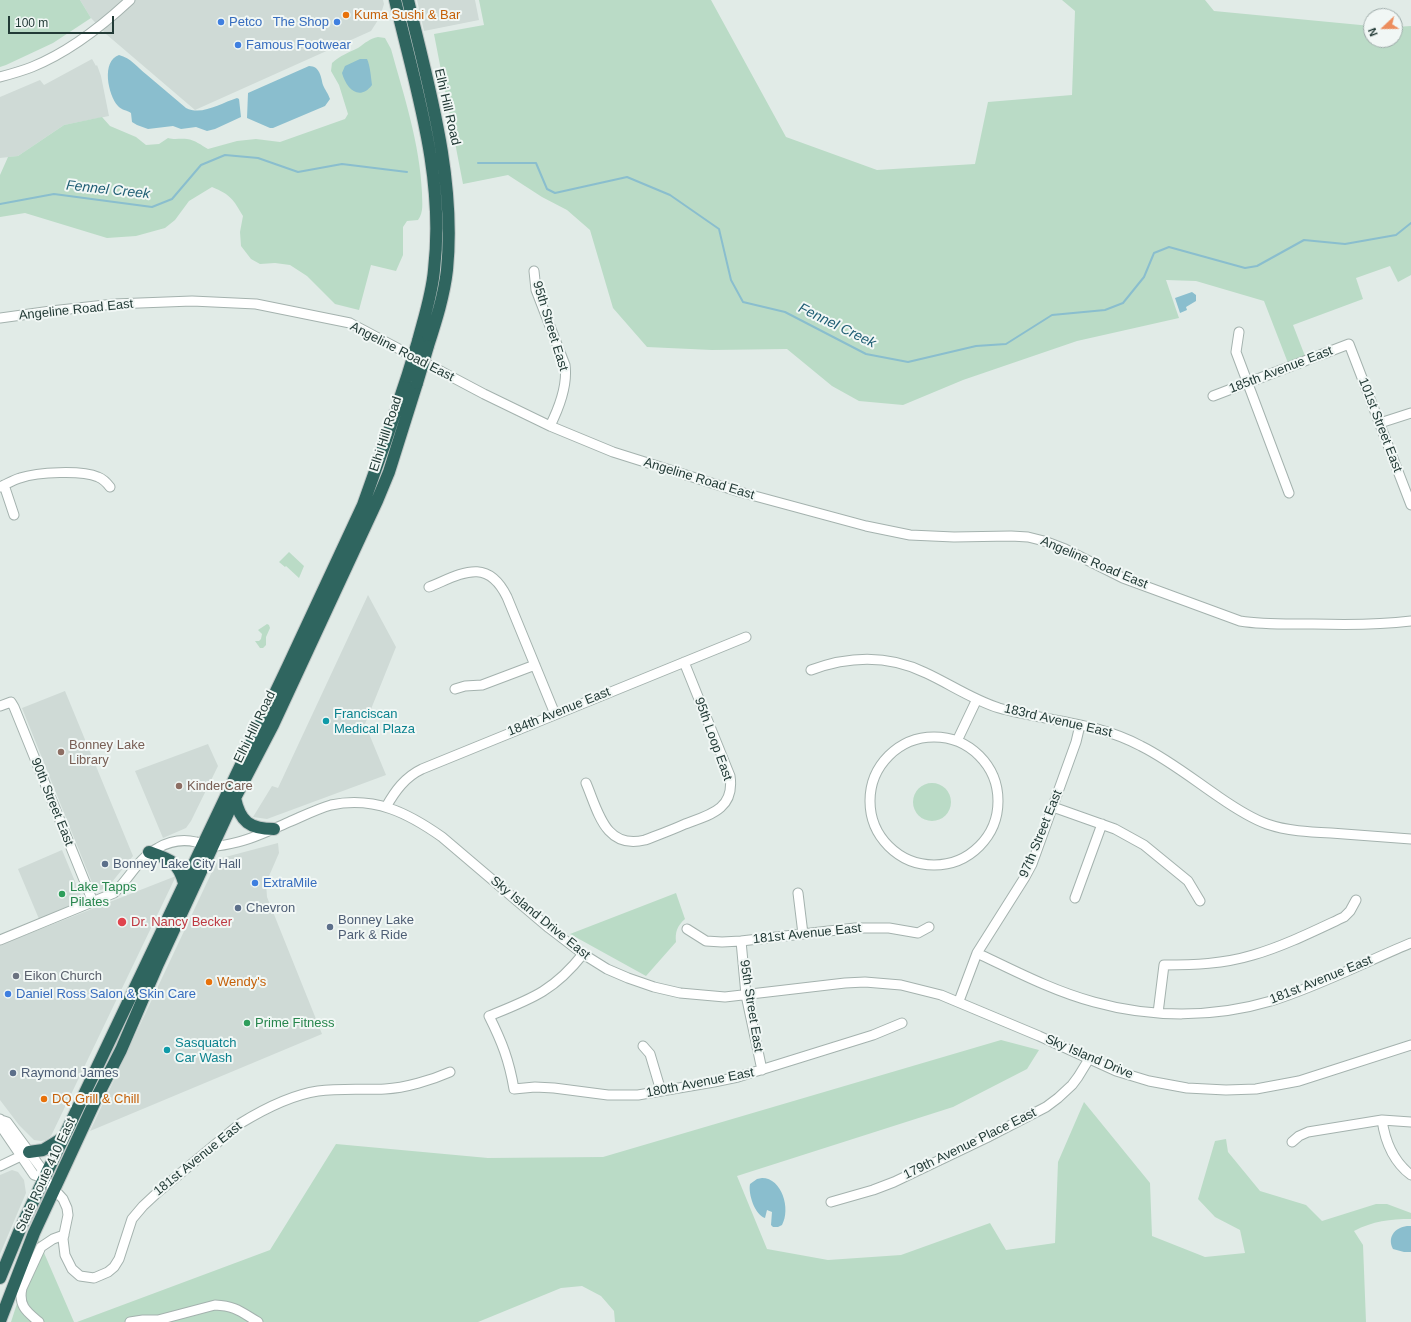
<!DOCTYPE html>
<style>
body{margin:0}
#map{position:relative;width:1411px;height:1322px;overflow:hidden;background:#e1ebe7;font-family:Arial,sans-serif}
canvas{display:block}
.north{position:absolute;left:1363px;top:8px;width:40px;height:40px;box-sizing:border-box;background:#f1f7f5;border:1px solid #9eaba9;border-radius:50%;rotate:248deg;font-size:11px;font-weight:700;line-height:16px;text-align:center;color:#223a36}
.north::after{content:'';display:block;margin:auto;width:14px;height:18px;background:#ec8d5d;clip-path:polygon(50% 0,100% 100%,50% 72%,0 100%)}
.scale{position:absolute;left:8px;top:16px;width:106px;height:18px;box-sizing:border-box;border:2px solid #223a36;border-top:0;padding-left:5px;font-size:12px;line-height:14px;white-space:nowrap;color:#223a36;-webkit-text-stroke:3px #f1f7f5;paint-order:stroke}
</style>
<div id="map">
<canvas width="1411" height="1322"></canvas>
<div class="north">N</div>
<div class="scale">100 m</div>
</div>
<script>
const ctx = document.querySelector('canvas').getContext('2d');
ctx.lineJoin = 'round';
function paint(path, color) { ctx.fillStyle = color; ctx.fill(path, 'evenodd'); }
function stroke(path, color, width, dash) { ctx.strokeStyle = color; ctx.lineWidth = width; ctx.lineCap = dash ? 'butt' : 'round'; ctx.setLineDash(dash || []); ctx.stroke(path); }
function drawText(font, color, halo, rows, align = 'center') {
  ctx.font = font + ' Arial,sans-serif'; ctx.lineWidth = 4; ctx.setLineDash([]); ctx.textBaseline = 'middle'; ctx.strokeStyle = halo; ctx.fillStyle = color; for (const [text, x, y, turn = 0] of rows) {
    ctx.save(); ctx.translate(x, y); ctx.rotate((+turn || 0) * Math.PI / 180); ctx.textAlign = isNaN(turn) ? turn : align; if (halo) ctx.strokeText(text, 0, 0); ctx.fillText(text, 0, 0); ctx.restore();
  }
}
paint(new Path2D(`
 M80 0H383L384 4 380 17 371 31 195 110 106 34 91 18Z
 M417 0H475L479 20 424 31Z
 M92 59 96 66 97 65 101 76 109 116 64 125 18 156 0 158V97L40 80 44 85Z
 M368 595 396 647 365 724 386 775 267 819 253 817 272 786 278 788Z
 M65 691 133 856 108 887 101 890H95L22 708Z
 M208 744 218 766 191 821 186 828 163 838 135 771Z
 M278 843 279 853 266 883 267 897 322 1034 90 1131 218 859Z
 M62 850 81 896 80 901 39 919 18 869Z
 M176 876 51 1136 46 1140 41 1141 34 1140 19 1125 0 1100V945Z
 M12 1170 18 1172 24 1180 26 1193 0 1254V1175Z`), '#cfdad6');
paint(new Path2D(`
 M0 0H80L91 18 53 43 6 65 0 67Z
 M479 0H711L786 137 877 170 975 164 988 102 1072 95 1075 11 1062 0H1205L1214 11 1371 26V40H1395V27L1411 26V275L1398 282 1390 266 1356 278 1363 299 1293 325 1305 356 1288 363 1264 301 1196 281 1166 280 1179 318 1077 341 963 380 903 405 859 401 832 386 787 349 712 350 647 347 613 308 590 230 567 210 542 197 508 175 463 184 434 34 484 25Z
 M378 37 385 38 391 49C404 96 420 144 422 193 422 203 424 212 418 220L407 221 403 227V255L396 271 371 265 359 310 335 304 307 276 290 265 275 263 260 264 251 259 241 246 240 232 243 216C233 199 231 195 212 187L189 201 175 220 165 228 136 236 107 238 25 213 0 217V175L8 157 18 156 64 125 102 117 110 126 136 137 146 145 159 144 168 138C175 140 180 138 187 139 195 140 201 145 208 149L237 141 256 139 280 142 345 119 348 114 339 85 331 71 332 63C341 55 348 53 358 48 365 43 369 39 378 37Z
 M289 552 304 566 299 578 286 566 285 567 279 562Z
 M267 624 269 625 270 628 266 637V645L263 648H260L255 641H259L261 639 262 634 258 630Z
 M913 802a19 19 0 1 1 38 0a19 19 0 1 1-38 0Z
 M676 893 685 919C677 926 675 932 676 942L646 976 570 934Z
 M1001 1040 1039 1050 1027 1069 953 1107 737 1176 767 1249 828 1260 901 1255 990 1223 1006 1250 1055 1243 1058 1162 1084 1102 1150 1183 1152 1236 1205 1257 1245 1253 1240 1230 1215 1217 1198 1199 1215 1141 1226 1139 1228 1152 1260 1191 1306 1205 1322 1221 1376 1204H1387L1411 1213V1219C1390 1219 1373 1221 1354 1231L1363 1245 1366 1322H615L614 1311 601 1296 582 1286 561 1288 478 1322H77L270 1250 336 1144 488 1158 603 1157Z
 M38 1239 74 1322H11Z`), '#badbc6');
paint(new Path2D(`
 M119 55C131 58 137 67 147 75 160 86 173 97 186 108 202 116 221 103 237 98L239 99 241 117 215 129 207 131 196 127 181 129 173 126 148 129 137 125 132 122 131 113C127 110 121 110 118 106 108 95 101 61 119 55Z
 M360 59H367C370 65 371 77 372 85 359 102 346 88 342 73L345 66Z
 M309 66C320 66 321 77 323 85 325 90 328 93 330 99L325 106 273 128H270L247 118 248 93Z
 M1192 292 1196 295V301L1186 307 1187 310 1180 313 1175 298Z
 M762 1178C782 1178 791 1209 782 1225L778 1227H773L771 1225 772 1212 767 1210 765 1218C755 1215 748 1194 750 1184L757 1179Z
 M1411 1226V1252H1404L1393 1249C1386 1235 1398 1225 1411 1226Z`), '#8abece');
stroke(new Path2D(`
 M478 163H536L547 189 555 193 627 177 670 195 719 229 731 280 743 302 785 312 866 354 908 362 976 346 1006 344 1052 315 1105 310 1123 303 1144 277 1154 253 1169 247 1245 268 1257 266 1304 240 1345 244 1396 235 1411 223
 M0 204 54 194 152 207 172 199 201 165 225 155 258 158 298 172 342 164 407 172`), '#8abece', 2);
const minor = new Path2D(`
 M0 77C11 74 22 71 32 67 69 52 101 27 130 0
 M534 271 536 290 565 365C568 386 559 408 550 426
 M0 318 51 311 114 304 192 301 256 304 350 323 484 394 550 426 613 452 740 492 866 526 910 535 954 537 1011 536 1028 537 1044 541 1065 549 1123 578 1240 621C1264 625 1289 624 1313 624 1346 625 1379 625 1411 621
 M1239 332 1236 352 1289 493
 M1213 396 1349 344 1411 505
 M1380 423 1411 413
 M4 485 14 515
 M0 487C7 484 13 480 20 478 38 472 82 470 98 477 103 479 107 483 110 487
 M429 587C461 574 487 556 507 597L555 714
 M811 670C849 656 889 655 926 673 950 684 973 700 999 708 1046 721 1097 722 1141 746 1169 760 1194 780 1219 797 1235 808 1250 818 1267 824 1287 831 1309 832 1331 833 1357 835 1384 837 1411 839
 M455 689 465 686 482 685 535 665
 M0 706 11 702 14 707 93 902
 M870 801a64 64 0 1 1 128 0a64 64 0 1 1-128 0Z
 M957 741 977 699
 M586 783C598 811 605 850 645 840 658 835 672 830 685 824 710 815 735 809 730 776L684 662
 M386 807C395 791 405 777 422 769L746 637
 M1053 807 1115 829 1144 845 1188 881 1200 901
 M798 893 803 934
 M1075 898 1102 824
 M687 929 706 941 722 942 741 941 855 928H889L918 933 929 927
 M0 940 114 893C130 878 138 858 158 848 170 841 183 839 196 842 201 843 208 846 214 846 221 846 230 844 238 842 255 838 273 829 289 822 303 816 317 809 331 805 375 796 408 813 442 837L549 928 583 954 607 969 628 978 654 987 680 993 725 997 845 983 865 982 901 985 941 995 1039 1036 1116 1071 1149 1081 1187 1088 1226 1090 1256 1089 1299 1081 1411 1045
 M741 941 746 995 762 1070
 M977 953C1015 971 1053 991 1094 1002 1151 1018 1214 1018 1271 1001 1319 986 1365 962 1411 943
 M583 954C554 991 531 999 489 1016 502 1042 509 1060 514 1089L535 1087 554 1088 608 1095H638L714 1082 738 1077 873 1035 902 1023
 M959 1001 977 953 1025 877 1032 864 1076 742 1080 725
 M1158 1013 1164 965C1194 965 1223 964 1253 955 1284 946 1314 931 1344 917L1350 911 1356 900
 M643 1046 650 1054 661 1091
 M0 1119 2 1128 34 1175 44 1178
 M1 1120 7 1122 41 1168 44 1178 63 1199 67 1208 68 1215 63 1239 65 1255 72 1269 80 1276 94 1278 108 1272 114 1267 119 1259 132 1219 143 1206 158 1192 241 1123C264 1109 291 1095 318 1091 340 1088 363 1090 385 1089 405 1088 432 1080 450 1072
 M1382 1120C1385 1141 1394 1162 1411 1175
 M1292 1142 1299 1136 1308 1132 1382 1120 1411 1122
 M0 1166 21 1156
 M831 1202 873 1190 894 1182 986 1138 1046 1107 1058 1098 1072 1085 1078 1077 1089 1059
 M39 1322C27 1312 18 1306 22 1288L41 1247 53 1239 64 1235
 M130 1322 143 1320H158L215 1305C236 1306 241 1312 258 1322`);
const highway = new Path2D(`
 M395 0C416 90 445 177 434 270 432 294 424 318 418 341
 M408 0C429 88 456 178 447 270 444 296 436 321 428 346
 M235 798C240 822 250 829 274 829
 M149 852C169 859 178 861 184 883
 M29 1152 43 1150 61 1139
 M0 1278 21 1227 288 666 363 505 385 443 407 377
 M0 1321 34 1233 97 1097 121 1050 158 964 235 798 273 725 377 501 389 472 417 383`);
stroke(minor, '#a4b2ae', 11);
stroke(highway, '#c1c8c7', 14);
stroke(minor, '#fff', 9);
stroke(highway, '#2f655f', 12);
const highwayBridge = new Path2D(`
 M407 377 418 341
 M417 383 428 346`);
stroke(highwayBridge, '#c1c8c7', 14, []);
stroke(highwayBridge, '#2f655f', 12);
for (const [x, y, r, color] of [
 [346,15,4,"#e8710a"],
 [221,22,4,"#3f7fe0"],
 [337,22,4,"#3f7fe0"],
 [238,45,4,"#3f7fe0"],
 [326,721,4,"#0f9aa8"],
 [61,752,4,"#8d6e63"],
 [179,786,4,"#8d6e63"],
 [105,864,4,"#5c6f8a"],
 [255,883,4,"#3f7fe0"],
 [62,894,4,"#2e9e5b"],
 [238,908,4,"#5c6f8a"],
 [122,922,5,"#e0444e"],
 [330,927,4,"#5c6f8a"],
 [16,976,4,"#6b7280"],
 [209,982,4,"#e8710a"],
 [8,994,4,"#3f7fe0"],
 [247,1023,4,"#2e9e5b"],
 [167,1050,4,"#0f9aa8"],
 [13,1073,4,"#5c6f8a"],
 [44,1099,4,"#e8710a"]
]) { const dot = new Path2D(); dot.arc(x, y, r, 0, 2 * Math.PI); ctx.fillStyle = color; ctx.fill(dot); stroke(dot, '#f1f7f5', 1.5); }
drawText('13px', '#c56008', '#f1f7f5', [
 ["Kuma Sushi & Bar",354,15],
 ["Wendy's",217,982],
 ["DQ Grill & Chill",52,1099]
], 'left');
drawText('13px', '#366cbe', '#f1f7f5', [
 ["Petco",229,22],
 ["The Shop",329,22,"right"],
 ["Famous Footwear",246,45],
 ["ExtraMile",263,883],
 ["Daniel Ross Salon & Skin Care",16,994]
], 'left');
drawText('13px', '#223a36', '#f1f7f5', [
 ["Elhi Hill Road",447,107,77],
 ["Angeline Road East",76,310,-6],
 ["95th Street East",550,326,73],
 ["Angeline Road East",402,352,27],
 ["185th Avenue East",1281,370,-21],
 ["101st Street East",1380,425,69],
 ["Elhi Hill Road",386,434,-72],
 ["Angeline Road East",699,479,17],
 ["Angeline Road East",1094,563,23],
 ["184th Avenue East",559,712,-22],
 ["183rd Avenue East",1058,721,13],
 ["Elhi Hill Road",255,727,-64],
 ["95th Loop East",713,739,70],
 ["90th Street East",52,802,68],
 ["97th Street East",1041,834,-68],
 ["Sky Island Drive East",540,918,39],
 ["181st Avenue East",807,934,-6],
 ["181st Avenue East",1321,980,-22],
 ["95th Street East",751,1006,81],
 ["Sky Island Drive",1089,1057,23],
 ["180th Avenue East",700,1083,-11],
 ["179th Avenue Place East",970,1144,-26],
 ["181st Avenue East",198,1159,-39],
 ["State Route 410 East",46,1175,-65]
]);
drawText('13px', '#0d838f', '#f1f7f5', [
 ["Franciscan",334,714],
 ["Medical Plaza",334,729],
 ["Sasquatch",175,1043],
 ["Car Wash",175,1058]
], 'left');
drawText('13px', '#785e54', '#f1f7f5', [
 ["Bonney Lake",69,745],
 ["Library",69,760],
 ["KinderCare",187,786]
], 'left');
drawText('13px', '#4e5e75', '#f1f7f5', [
 ["Bonney Lake City Hall",113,864],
 ["Chevron",246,908],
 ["Bonney Lake",338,920],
 ["Park & Ride",338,935],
 ["Raymond James",21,1073]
], 'left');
drawText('13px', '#27864d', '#f1f7f5', [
 ["Lake Tapps",70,887],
 ["Pilates",70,902],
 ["Prime Fitness",255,1023]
], 'left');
drawText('13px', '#be3a42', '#f1f7f5', [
 ["Dr. Nancy Becker",131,922]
], 'left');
drawText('13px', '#5b616d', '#f1f7f5', [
 ["Eikon Church",24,976]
], 'left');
drawText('italic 14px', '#1f5e74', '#f1f7f5', [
 ["Fennel Creek",108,190,6],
 ["Fennel Creek",837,326,26]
]);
</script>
